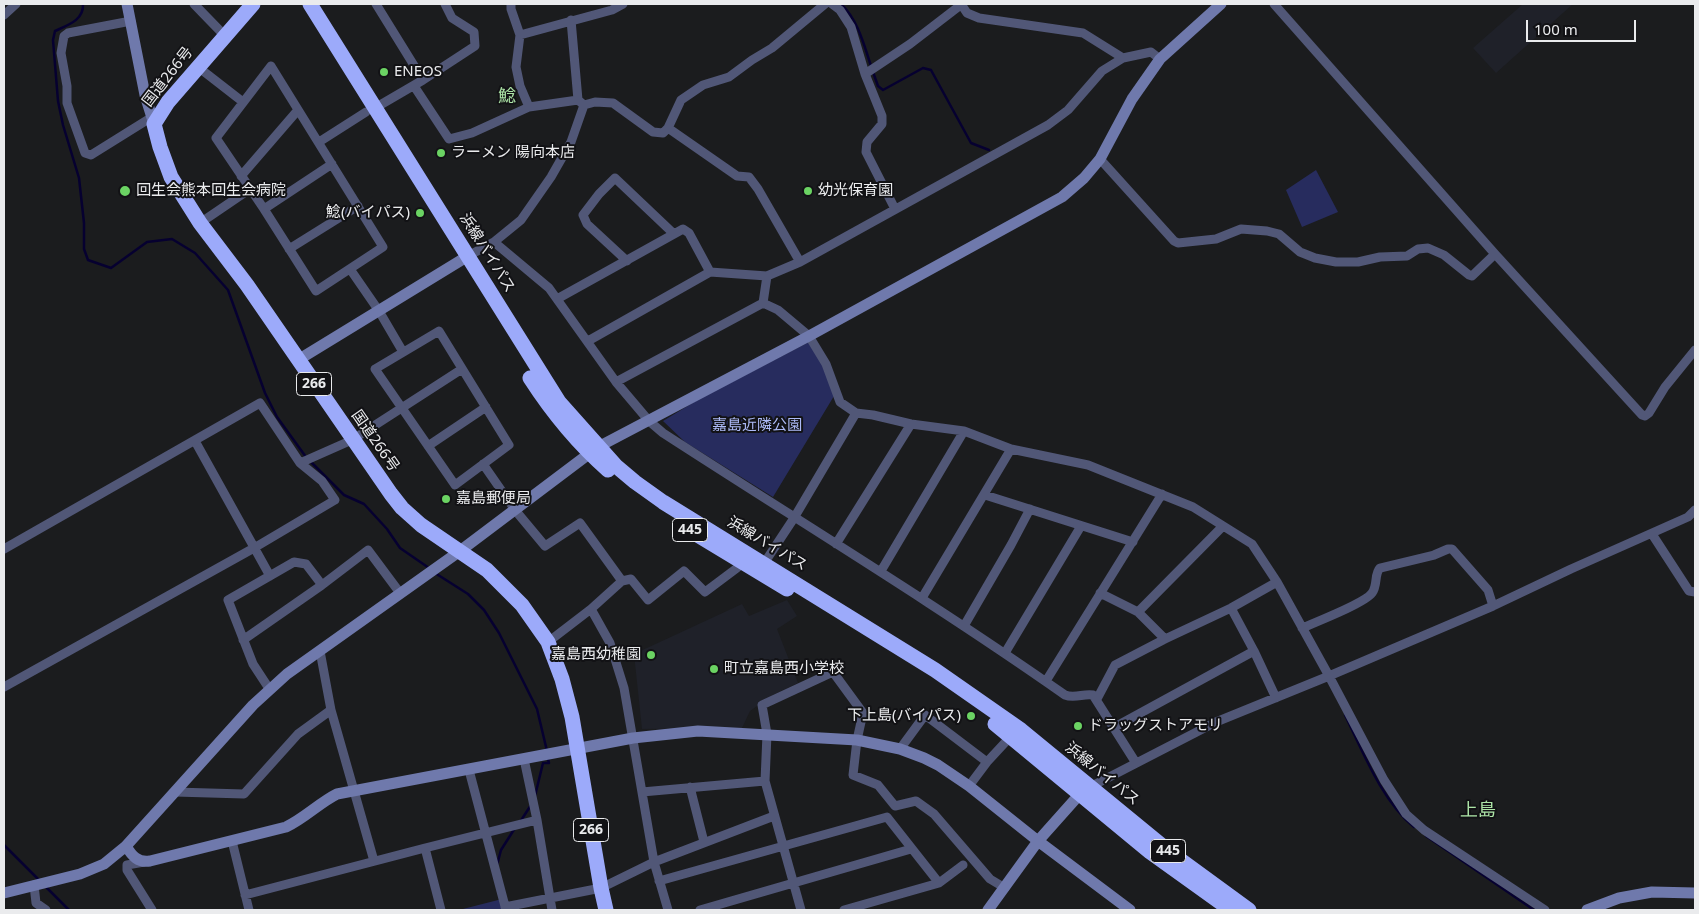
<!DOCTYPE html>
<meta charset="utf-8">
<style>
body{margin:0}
#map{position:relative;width:1699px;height:914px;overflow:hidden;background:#1b1c1e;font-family:"Noto Sans",sans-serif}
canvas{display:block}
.frame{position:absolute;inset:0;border:5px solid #eaebed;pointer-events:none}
.scale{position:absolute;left:1526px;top:20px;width:110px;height:22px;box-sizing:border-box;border:2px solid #eaebed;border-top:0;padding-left:6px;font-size:15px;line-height:18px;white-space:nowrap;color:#eaebed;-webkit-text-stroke:4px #121215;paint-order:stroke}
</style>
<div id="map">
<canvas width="1699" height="914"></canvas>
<div class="frame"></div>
<div class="scale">100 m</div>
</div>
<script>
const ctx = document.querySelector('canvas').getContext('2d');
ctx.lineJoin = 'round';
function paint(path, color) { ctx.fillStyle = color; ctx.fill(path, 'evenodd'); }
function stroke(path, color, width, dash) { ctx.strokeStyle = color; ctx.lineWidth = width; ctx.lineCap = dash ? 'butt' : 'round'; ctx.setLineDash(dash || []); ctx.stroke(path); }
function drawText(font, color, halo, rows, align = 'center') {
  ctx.font = font + ' "Noto Sans","Noto Sans JP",sans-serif'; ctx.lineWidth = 4; ctx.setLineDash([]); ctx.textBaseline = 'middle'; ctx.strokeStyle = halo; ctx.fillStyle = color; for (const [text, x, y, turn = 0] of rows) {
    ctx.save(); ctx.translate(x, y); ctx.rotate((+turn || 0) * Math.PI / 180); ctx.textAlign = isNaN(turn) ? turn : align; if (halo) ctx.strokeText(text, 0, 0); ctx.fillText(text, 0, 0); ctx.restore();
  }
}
paint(new Path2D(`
 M1523 4H1573L1496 73 1473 48Z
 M787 600 797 616 777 629 798 683 771 696 750 711 742 728 642 729 634 654 742 604 749 616Z`), '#1f2129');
paint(new Path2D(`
 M1316 170 1338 212 1302 227 1286 190Z
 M809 342 823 365 834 396 773 497 685 442 663 421 699 399Z
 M502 899 504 910H459Z`), '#272c5e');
stroke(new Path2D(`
 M83 4C84 20 68 25 55 31L53 40 58 101 63 125 79 178 84 223V249L88 260 111 268 147 242 172 239 195 253 228 290 265 393 277 417 306 457
 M841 4C858 20 864 45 871 66
 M873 72 878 86 883 90 923 68 931 70 971 143 989 150
 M310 461 344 495 364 504 387 529 400 548 429 568
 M435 573 468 594 484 610 499 633 537 709 547 751
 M1345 715C1363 752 1382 801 1414 827
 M535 796 543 763H549L548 759
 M520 822 531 805
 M1426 836 1534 910
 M4 845 40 881
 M497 865 501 850 515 828
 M46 887 69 910`), '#060030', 2.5);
stroke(new Path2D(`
 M194 4 225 36
 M376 4 423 80
 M511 4V9L520 35 516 67 520 86 529 107
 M832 4 840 10 851 27 865 74 882 116V124L867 142 866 152 895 209
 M961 4 967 13 979 18 1083 33 1123 58
 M1274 4 1495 254 1642 415 1645 416 1649 413 1665 387 1695 350
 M4 15 16 4
 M571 20 578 100
 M131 21 68 33 64 36 61 53 67 86V103L85 153 91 155 152 117
 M520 35 612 10 623 4
 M271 66 383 247 316 291 264 209 216 138Z
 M198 67 243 102
 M865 74 910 44 962 4
 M414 86 449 139 472 133 529 107 578 100 584 105 595 102 613 103 653 132 663 133 668 128 681 100 703 85 729 77 752 60 772 48 825 4
 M375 108 423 80 475 46 474 32 452 18 445 4
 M668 128 737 176 749 177 758 189 800 262
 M319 142 366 112
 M1100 159 1174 241 1178 243 1216 239 1241 229 1267 231 1279 234 1300 252 1315 258 1336 262H1358L1380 257 1407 256 1418 249 1428 248 1444 255 1469 275 1472 276 1495 254
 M241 176 298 110
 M264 209 332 164
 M200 223 250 189
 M494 242 549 288 616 382 649 421 663 433C797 520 934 603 1065 695 1075 699 1084 693 1093 695L1136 763
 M289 249 358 206
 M468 256 494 242 521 220 551 177 571 142 584 105
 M627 261 587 224 583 215 599 194 615 178 674 234
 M350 269 379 311 403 352
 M557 299 683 229 689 233 710 272
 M763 303 778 310 809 336 826 364 840 402 856 413 873 415 911 424 964 431 1011 449 1088 465 1193 507 1252 544 1277 582 1329 676 1384 780 1406 814 1424 830 1545 910
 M763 303 767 276
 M439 331 509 445 455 485 375 369Z
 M588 341 710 272 767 276 800 262 1048 125 1068 110 1102 71 1123 58 1151 52 1160 59
 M616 382 763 303
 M195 441 270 576
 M428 446 486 407
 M300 463 352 440 462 369
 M483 464 515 510 545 546 580 523 622 581
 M985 495 1133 542
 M1652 534 1689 591 1695 592
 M836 544 911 424
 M4 549 260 403 300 463 322 481 335 500 254 548 4 687
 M761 568 794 518 856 413
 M881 571 964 431
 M1100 593 1138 612 1165 639
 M922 598 1011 449
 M1231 608 1254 651 1276 698
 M591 609 610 643 624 688 654 862 668 910
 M1138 612 1223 526
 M964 626 1011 545 1030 509
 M1302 628C1316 622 1365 603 1372 593 1378 585 1374 574 1380 568L1434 555 1448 549H1452L1488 590 1493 606
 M243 640 322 585 368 550 400 593
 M548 642 591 609 622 581 631 579 648 600 684 571 705 592 737 568
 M320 651 331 710 374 861
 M1005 653 1081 526
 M1046 681 1162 494
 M270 690 253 664 228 600 294 562 306 564 322 585
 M1097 699 1115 665 1165 639 1231 608 1277 582
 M1113 728 1254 651
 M900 749 925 715 987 762
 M524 759 537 820 552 910
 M469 770 506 910
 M969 786 987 762 1012 735
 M690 787 704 842
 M1090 787 1216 722 1329 676 1493 606 1571 569 1688 517 1695 510
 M175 792 244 794 298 734 331 710
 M642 792 765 781
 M232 841 249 910
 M144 862 127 865V870L152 910
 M659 881 887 817 939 883
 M34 885 36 903 46 910
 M245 895 425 848
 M505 907 601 888 654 862 774 816
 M441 910 425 848 537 820
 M700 910 911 849
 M801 910 765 781 767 734 762 705 833 672 863 713 857 740 853 775 878 785 895 806 916 801 934 814 990 879 1005 888
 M844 910 939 883 963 865`), '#515777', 9);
stroke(new Path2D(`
 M127 4 145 95 154 124
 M298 360 468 256
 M126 846C132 856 138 863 150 861L286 827C305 818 319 803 337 794L633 738 698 731 857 740 900 749 924 758 938 765 969 786 1038 841 1130 910
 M4 893 80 874 104 864 126 846 253 705 287 674 460 551 598 447 809 336 1062 197 1084 178 1100 159 1132 99 1160 59 1221 4
 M988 910 1038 841 1079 795 1086 790
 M1587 910 1619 898 1652 892 1695 893`), '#6f79ac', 11);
stroke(new Path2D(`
 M253 4 168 102 154 124 160 147 171 177 200 223 247 285 391 494 402 508 421 525 487 570 522 605 548 642 562 679 572 717 601 888 606 910
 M310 4 559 402 616 466 635 482 663 502 935 670 1021 730 1171 853 1249 910
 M530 378C552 412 577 443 608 470
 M691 531 787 589
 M995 724 1150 852 1231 910`), '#9caafa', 15);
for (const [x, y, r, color] of [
 [384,72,5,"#6bd363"],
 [441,153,5,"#6bd363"],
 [125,191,6,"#6bd363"],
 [808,191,5,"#6bd363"],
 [420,213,5,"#6bd363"],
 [446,499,5,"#6bd363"],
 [651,655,5,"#6bd363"],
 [714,669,5,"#6bd363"],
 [971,716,5,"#6bd363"],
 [1078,726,5,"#6bd363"]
]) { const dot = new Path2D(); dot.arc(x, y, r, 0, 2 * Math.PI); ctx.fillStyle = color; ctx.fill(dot); stroke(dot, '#121215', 2); }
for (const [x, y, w] of [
 [314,384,35],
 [690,530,35],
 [591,830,35],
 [1168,851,35]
]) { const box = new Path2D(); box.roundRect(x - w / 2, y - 11.5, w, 23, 4); ctx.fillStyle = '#121215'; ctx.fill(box); stroke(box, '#eaebed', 1); }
drawText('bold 14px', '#eaebed', null, [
 ["266",314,384],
 ["445",690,530],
 ["266",591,830],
 ["445",1168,851]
]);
drawText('15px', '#eaebed', '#121215', [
 ["ENEOS",394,72],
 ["ラーメン 陽向本店",451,153],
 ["回生会熊本回生会病院",136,191],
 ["幼光保育園",818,191],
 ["鯰(バイパス)",410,213,"right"],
 ["嘉島郵便局",456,499],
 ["嘉島西幼稚園",641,655,"right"],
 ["町立嘉島西小学校",724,669],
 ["下上島(バイパス)",961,716,"right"],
 ["ドラッグストアモリ",1088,726]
], 'left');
drawText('15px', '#eaebed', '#121215', [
 ["国道266号",168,77,-52],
 ["浜線バイパス",487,253,58],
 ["国道266号",375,441,55],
 ["浜線バイパス",767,544,31],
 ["浜線バイパス",1102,774,39]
]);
drawText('15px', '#adbaf7', '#121215', [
 ["嘉島近隣公園",757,426]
]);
drawText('18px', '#ace3a6', '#121215', [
 ["鯰",507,97],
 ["上島",1478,811]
]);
</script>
